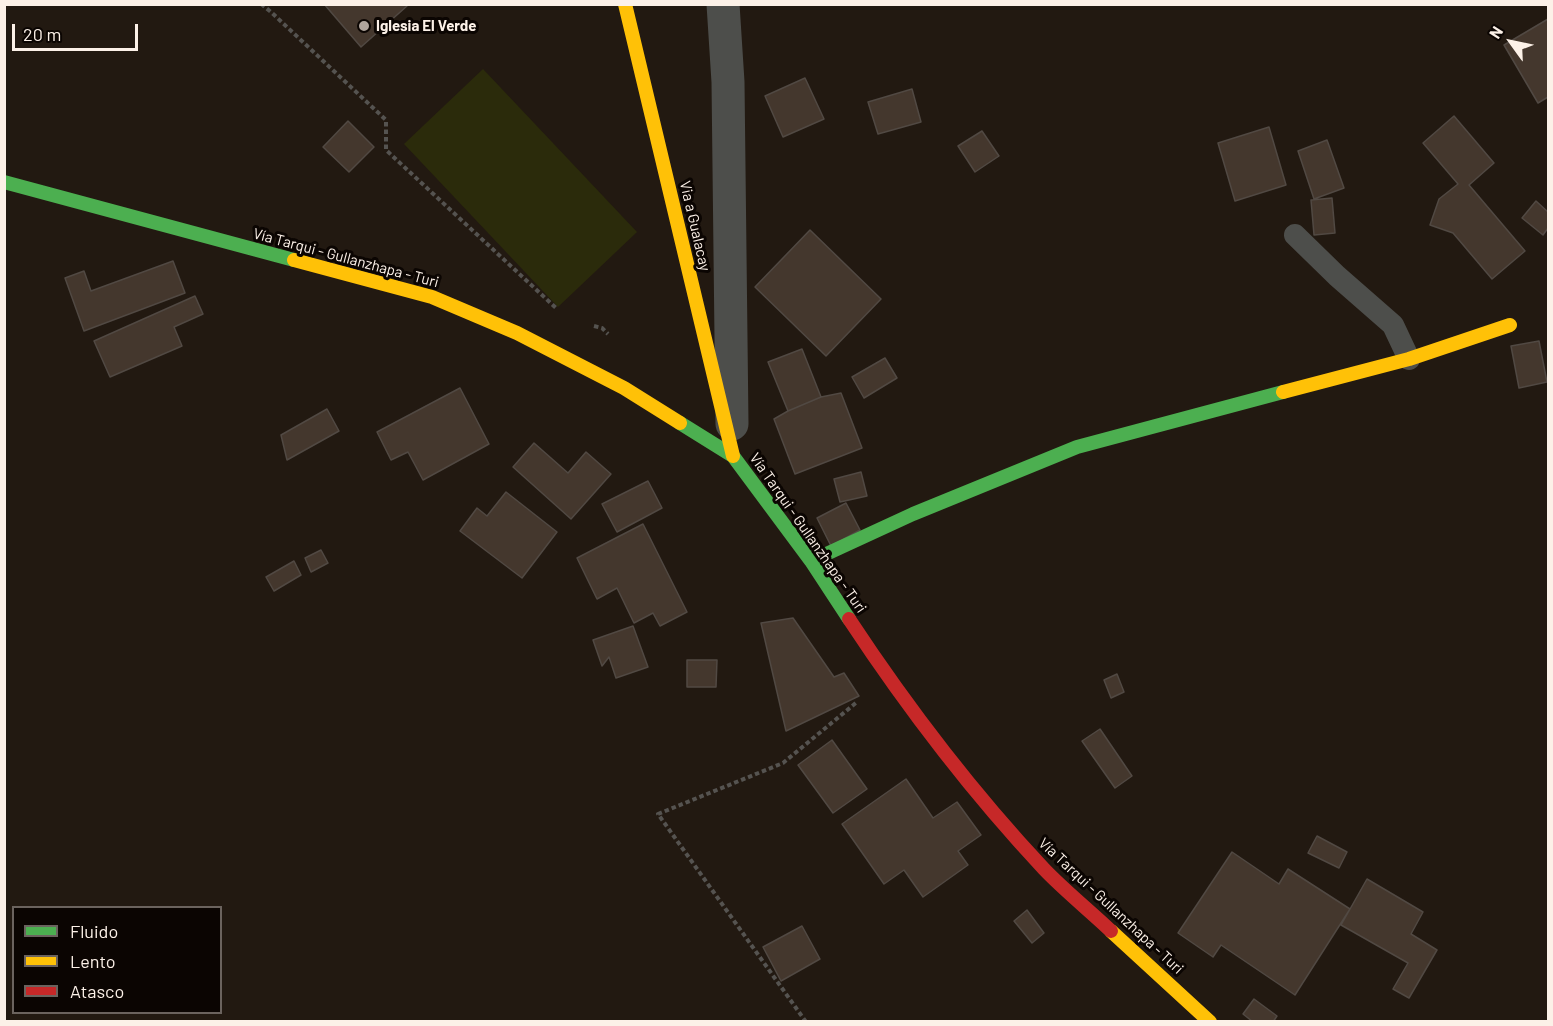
<!DOCTYPE html>
<meta charset="utf-8">
<style>
body{margin:0}
#map{position:relative;width:1553px;height:1026px;overflow:hidden;background:#221911;font-family:Barlow,sans-serif}
canvas{display:block}
.frame{position:absolute;inset:0;border:6px solid #fcf1e8;pointer-events:none}
.legend{position:absolute;left:12px;top:906px;width:210px;height:108px;box-sizing:border-box;background:#0b0502;border:2px solid #6b635e;margin:0;padding:8px 10px;list-style:none;font-size:18px;color:#fcf1e8}
.legend li{display:flex;align-items:center;gap:12px;height:30px}
.legend b{width:30px;border:2px solid #6b635e}
.north{position:absolute;left:1481px;top:12px;width:60px;height:60px;-webkit-text-stroke:4px #0b0502;paint-order:stroke;rotate:303deg;font-size:16px;font-weight:700;line-height:24px;text-align:center;color:#fcf1e8}
.north::after{content:'';display:block;margin:auto;width:21px;height:27px;background:#fcf1e8;clip-path:polygon(50% 0,100% 100%,50% 72%,0 100%)}
.scale{position:absolute;left:12px;top:24px;width:126px;height:27px;box-sizing:border-box;border:3px solid #fcf1e8;border-top:0;padding-left:8px;font-size:18px;line-height:21px;white-space:nowrap;color:#fcf1e8;-webkit-text-stroke:4px #0b0502;paint-order:stroke}
</style>
<div id="map">
<canvas width="1553" height="1026"></canvas>
<div class="frame"></div>
<ul class="legend">
<li><b style="height:8px;background:#4caf50"></b>Fluido</li>
<li><b style="height:8px;background:#ffc107"></b>Lento</li>
<li><b style="height:8px;background:#c62828"></b>Atasco</li>
</ul>
<div class="north">N</div>
<div class="scale">20 m</div>
</div>
<script>
const ctx = document.querySelector('canvas').getContext('2d');
ctx.lineJoin = 'round';
function paint(path, color) { ctx.fillStyle = color; ctx.fill(path, 'evenodd'); }
function stroke(path, color, width, dash) { ctx.strokeStyle = color; ctx.lineWidth = width; ctx.lineCap = dash ? 'butt' : 'round'; ctx.setLineDash(dash || []); ctx.stroke(path); }
function drawText(font, color, halo, rows, align = 'center') {
  ctx.font = font + ' Barlow,sans-serif'; ctx.lineWidth = 6; ctx.setLineDash([]); ctx.textBaseline = 'middle'; ctx.strokeStyle = halo; ctx.fillStyle = color; for (const [text, x, y, turn = 0] of rows) {
    ctx.save(); ctx.translate(x, y); ctx.rotate((+turn || 0) * Math.PI / 180); ctx.textAlign = isNaN(turn) ? turn : align; if (halo) ctx.strokeText(text, 0, 0); ctx.fillText(text, 0, 0); ctx.restore();
  }
}
paint(new Path2D(`
 M483 69 637 232 558 307 404 144Z`), '#2b2b0b');
const building = new Path2D(`
 M324 4H406L407 6 361 47Z
 M1548 19V97L1538 103 1504 45Z
 M805 78 824 119 783 137 765 96Z
 M912 89 921 122 878 134 868 102Z
 M1454 116 1494 163 1469 185 1525 251 1492 279 1453 233 1430 225 1439 199 1458 184 1423 143Z
 M348 121 374 147 349 172 323 147Z
 M1269 127 1286 185 1235 201 1218 143Z
 M982 131 999 156 975 172 958 146Z
 M1327 140 1344 188 1314 199 1298 151Z
 M1332 198 1335 233 1314 235 1311 200Z
 M1536 201 1548 212V228L1543 235 1522 218Z
 M810 230 881 299 826 356 755 287Z
 M173 261 185 293 84 331 65 278 84 271 91 291Z
 M195 296 203 314 174 327 182 346 110 377 94 341Z
 M1539 341 1547 382 1519 388 1511 346Z
 M802 349 821 397 788 411 768 362Z
 M885 358 897 378 864 398 852 377Z
 M460 388 489 444 423 480 408 452 391 460 377 432Z
 M841 393 862 448 795 474 774 419 788 411 821 397Z
 M327 409 339 431 287 460 281 435Z
 M534 443 568 473 586 452 611 474 571 519 513 467Z
 M861 472 867 496 840 502 834 479Z
 M648 481 662 508 617 532 602 504Z
 M506 492 557 532 522 578 460 531 477 508 487 516Z
 M846 503 860 530 831 546 817 518Z
 M643 524 687 612 660 626 653 613 634 623 617 588 597 599 577 558Z
 M321 550 328 563 311 572 305 558Z
 M294 561 301 575 274 591 266 577Z
 M793 618 834 677 844 673 859 696 786 731 761 623Z
 M633 626 648 667 616 678 609 657 602 666 593 640Z
 M687 660H717L716 687H687Z
 M1117 674 1124 692 1111 698 1104 680Z
 M1100 729 1132 776 1115 788 1082 741Z
 M832 740 867 789 833 813 798 765Z
 M906 779 933 818 957 802 981 835 958 851 968 865 923 897 904 870 884 884 842 824Z
 M1317 836 1347 852 1339 868 1308 853Z
 M1232 852 1279 884 1288 869 1350 909 1295 995 1221 945 1213 957 1178 933Z
 M1367 879 1423 912 1411 934 1437 950 1409 998 1393 989 1408 963 1341 925Z
 M1027 910 1044 933 1032 943 1014 921Z
 M802 926 820 959 781 981 763 947Z
 M1254 999 1277 1016 1273 1022H1253L1243 1014Z`);
paint(building, '#44372d');
stroke(building, '#514943', 1.5);
stroke(new Path2D(`
 M261 4 271 12 386 120V150L556 308
 M594 326 602 328 608 334
 M806 1022 658 814 783 763 857 702`), '#555350', 4, [4.5, 3]);
stroke(new Path2D(`
 M1295 235 1337 276 1393 325 1409 359`), '#4d4e4b', 22);
stroke(new Path2D(`
 M723 4 728 82 732 424`), '#4d4e4b', 33);
stroke(new Path2D(`
 M4 182 294 260
 M680 423 733 456 811 561 849 619
 M811 561 913 514 1077 447 1283 392`), '#4caf50', 14);
stroke(new Path2D(`
 M625 4 733 456
 M294 260 432 297 517 333 624 388 680 423
 M1283 392 1409 359 1510 325
 M1111 931 1210 1022`), '#ffc107', 14);
stroke(new Path2D(`
 M849 619C907 707 972 792 1044 869 1065 891 1089 910 1111 931`), '#c62828', 14);
for (const [x, y, r, color] of [
 [364,26,6,"#b0a59d"]
]) { const dot = new Path2D(); dot.arc(x, y, r, 0, 2 * Math.PI); ctx.fillStyle = color; ctx.fill(dot); stroke(dot, '#0b0502', 2); }
drawText('bold 15px', '#fcf1e8', '#0b0502', [
 ["Iglesia El Verde",376,26]
], 'left');
drawText('15px', '#fcf1e8', '#0b0502', [
 ["Via a Gualacay",695,226,77],
 ["Vía Tarqui - Gullanzhapa - Turi",346,258,15],
 ["Vía Tarqui - Gullanzhapa - Turi",808,533,55],
 ["Vía Tarqui - Gullanzhapa - Turi",1111,906,43]
]);
</script>
